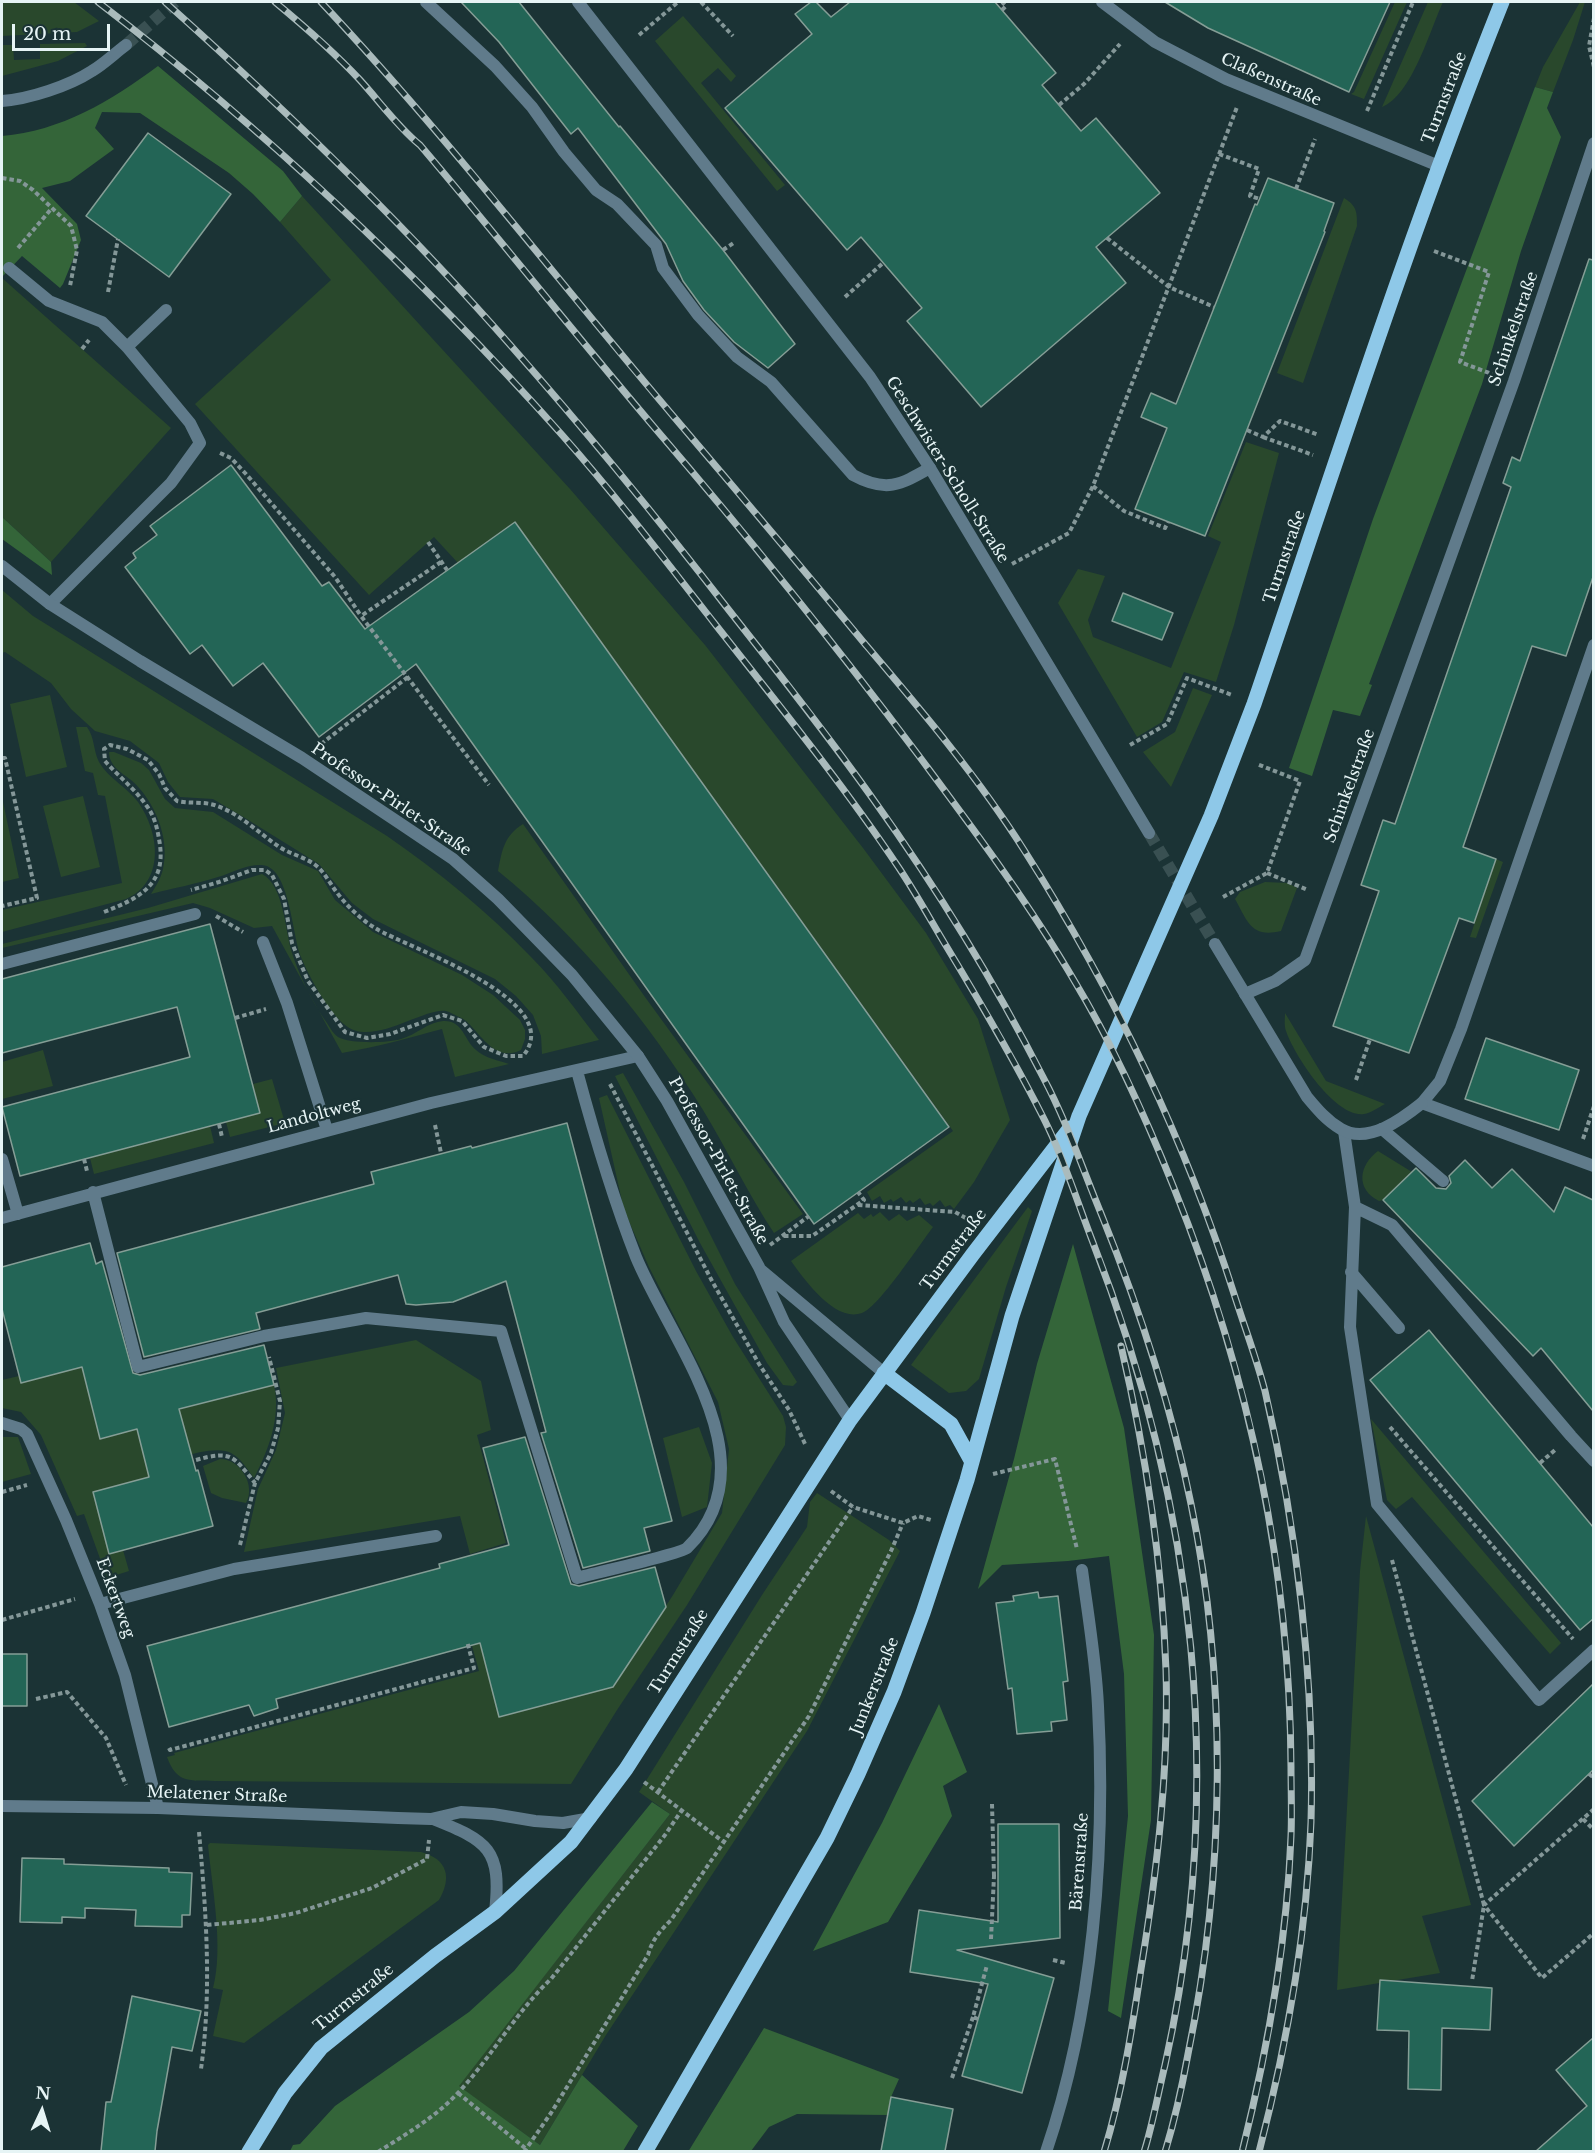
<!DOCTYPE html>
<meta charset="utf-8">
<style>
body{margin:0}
#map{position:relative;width:1595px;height:2153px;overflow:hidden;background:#1b3335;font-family:"Libre Baskerville",serif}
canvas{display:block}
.frame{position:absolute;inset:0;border:3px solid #e6f4f5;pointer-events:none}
.north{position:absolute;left:12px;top:2081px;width:60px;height:60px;-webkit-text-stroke:4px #1b3335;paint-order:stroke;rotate:4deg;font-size:16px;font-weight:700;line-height:24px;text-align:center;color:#e6f4f5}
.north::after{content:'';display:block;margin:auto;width:21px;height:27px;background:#e6f4f5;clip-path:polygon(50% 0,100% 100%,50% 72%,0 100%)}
.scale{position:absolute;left:12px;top:24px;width:98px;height:27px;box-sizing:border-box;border:3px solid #e6f4f5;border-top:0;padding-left:8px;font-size:18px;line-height:21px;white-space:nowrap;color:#e6f4f5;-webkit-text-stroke:4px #1b3335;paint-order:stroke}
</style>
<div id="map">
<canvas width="1595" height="2153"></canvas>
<div class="frame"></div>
<div class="north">N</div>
<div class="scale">20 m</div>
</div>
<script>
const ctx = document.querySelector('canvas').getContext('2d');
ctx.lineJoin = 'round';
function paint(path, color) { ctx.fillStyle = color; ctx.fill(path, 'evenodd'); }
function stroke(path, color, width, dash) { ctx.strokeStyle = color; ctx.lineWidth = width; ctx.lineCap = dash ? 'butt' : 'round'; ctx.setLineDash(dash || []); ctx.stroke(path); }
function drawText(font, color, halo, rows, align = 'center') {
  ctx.font = font + ' "Libre Baskerville",serif'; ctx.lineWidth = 4.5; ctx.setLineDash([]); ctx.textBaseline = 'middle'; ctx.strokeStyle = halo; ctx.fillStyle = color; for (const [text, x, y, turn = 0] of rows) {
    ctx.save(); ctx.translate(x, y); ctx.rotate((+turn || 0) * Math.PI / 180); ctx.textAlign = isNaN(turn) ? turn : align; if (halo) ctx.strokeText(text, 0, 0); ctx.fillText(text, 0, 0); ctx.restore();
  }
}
paint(new Path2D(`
 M2 2H74L99 21 77 32 2 36Z
 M1395 2H1407L1364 99 1351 94 1354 92Z
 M1428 2H1443C1430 30 1412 95 1382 107Z
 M1580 2H1585L1573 40 1553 92 1535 87 1543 67Z
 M683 16 736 76 731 82 718 68 701 83 785 185 777 191 655 41Z
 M85 43 87 46 58 61 2 76V45H13L14 60 40 59V44Z
 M302 196 570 489 705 645 863 848 926 933 978 1019 1010 1120 974 1182 954 1209 950 1205 945 1207 940 1200 933 1206 930 1203 925 1205 920 1198 913 1203 910 1200 906 1203 901 1197 893 1202 891 1199 884 1203 880 1196 872 1201 867 1192 953 1131 515 522 458 563 434 537 369 595 195 404 331 280 280 222Z
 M1344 198C1357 206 1357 212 1357 226L1303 383 1277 373Z
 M2 278 171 428 51 562 2 517Z
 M1246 442 1279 453 1234 625 1216 682 1184 672 1162 722 1137 737 1058 603 1078 569 1105 576 1088 620 1093 637 1171 668 1221 542 1208 536Z
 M2 590 33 616 387 836C439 872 488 912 532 958 557 983 577 1012 599 1040L542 1054 541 1036 533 1015 516 996 495 979 373 919 352 903 319 864 245 818 213 799 180 797 168 782 159 763 130 741 95 731 71 709 51 683 5 652 2 653Z
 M1193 688 1212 695 1171 787 1143 752 1175 732Z
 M50 695 67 767 26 777 10 704Z
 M76 727H87C95 738 93 750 99 762 108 778 127 787 138 802 160 833 165 882 126 899L2 932V910L122 883 105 796 98 795 93 773 85 771Z
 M109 752H114L141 763 149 770 165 799 175 808 213 812 282 855 318 871 335 900 373 932 462 975 493 995 520 1020 525 1030V1039L521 1050C495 1063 481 1034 466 1021 461 1017 454 1015 449 1012 429 1003 374 1049 345 1025 329 1013 308 975 301 957 292 935 290 867 262 865 247 864 232 873 218 877 196 884 174 888 151 894 156 886 161 878 163 869 170 838 155 801 131 780 122 773 109 766 109 752Z
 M83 796 100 867 61 877 43 806Z
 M2 797 19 878 2 882Z
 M523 824 645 997 803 1214 774 1233C748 1194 728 1151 703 1110 649 1022 579 937 498 871 502 850 504 836 523 824Z
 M1496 859 1503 862 1476 938 1470 937Z
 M262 874C284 885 285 931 292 953 300 977 311 999 324 1019 329 1025 332 1033 338 1037 349 1044 389 1043 401 1039 416 1035 428 1022 443 1021 463 1020 464 1040 476 1050 485 1058 497 1060 509 1064L455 1077 442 1029C409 1038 376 1047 342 1053L272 926 254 928 210 908 193 903 2 948V944L148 908Z
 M1265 882 1288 883 1297 888 1281 931C1251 938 1248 922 1235 899L1240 892Z
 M1285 1013 1326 1081 1385 1104C1379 1107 1371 1113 1364 1114 1335 1118 1294 1055 1286 1031 1284 1026 1285 1018 1285 1013Z
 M43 1050 53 1086 2 1099V1062Z
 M623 1073 684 1182 735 1284 797 1382 793 1386 783 1385 767 1363 700 1243 615 1076Z
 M272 1079 285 1123 230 1137 226 1122 260 1113 253 1084Z
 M607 1095 696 1271 733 1337 783 1416 786 1427 785 1445 687 1605 617 1710 571 1784 215 1781C189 1780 177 1784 167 1757L175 1755 174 1753 479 1671 472 1646 480 1643 500 1717 613 1687 673 1595 722 1513 729 1449 718 1402 649 1267 624 1210 599 1098Z
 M210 1126 214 1143 94 1174 90 1158Z
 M1378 1151 1412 1172 1383 1200 1379 1201C1355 1189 1359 1165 1378 1151Z
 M1028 1207 1032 1211 1006 1287 979 1379 966 1391 949 1393 911 1365Z
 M880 1212 889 1221 899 1214 907 1221 919 1215 933 1227C920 1244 879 1307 862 1313 835 1323 804 1279 791 1261L858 1213 864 1219 871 1214 873 1217Z
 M416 1340 481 1381 491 1430 477 1435 506 1543 470 1554 460 1516 244 1552 258 1489 276 1450 285 1413 276 1368Z
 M84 1366 100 1439 156 1424 154 1416 274 1385C281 1417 269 1449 254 1478 247 1469 241 1458 231 1453 214 1443 166 1462 147 1468L149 1477 123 1550 129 1571 107 1578 84 1514 77 1516 41 1435 21 1412 2 1408V1380L19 1376 21 1383Z
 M1371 1419 1561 1643 1550 1654 1412 1497 1396 1509 1387 1500Z
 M699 1427 712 1463 707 1507 682 1517 663 1438Z
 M2 1437H18L31 1474 2 1482Z
 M220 1459C241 1459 256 1486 246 1503L222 1498 211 1493 203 1466Z
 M817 1493 889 1540 900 1551 807 1731 606 2035 540 2145 458 2086 670 1814 639 1792 762 1595 807 1527 810 1502Z
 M1366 1516 1471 1905 1422 1916 1440 1973 1337 1990 1360 1571Z
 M210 1843 421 1852C448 1859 452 1878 439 1900L244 2043 213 2036 223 1990 213 1988C224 1948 212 1887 208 1845Z`), '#29482c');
paint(new Path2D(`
 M158 66 283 171 302 196 280 222 253 194 229 173 140 113 102 112 95 128 114 149 70 181 42 188 77 224 81 240 63 284 60 288 22 256 2 277V136C61 131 111 101 158 66Z
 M1535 87 1553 92 1547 108 1561 137 1521 251 1482 384 1369 684 1372 685 1360 716 1333 710 1312 776 1289 768 1373 519Z
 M2 517 51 562 52 575 2 539Z
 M1073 1244 1124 1428 1154 1635 1151 1820 1121 2018 1108 2011 1128 1816 1124 1674 1109 1556 1068 1561 1002 1565 978 1589 1014 1459 1037 1364Z
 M939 1704 967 1772 943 1786 952 1816 888 1922 813 1951 882 1823Z
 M652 1802 670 1814 459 2086 540 2145 582 2075 638 2126 623 2151H290L293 2145 300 2144 335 2106 469 2012 514 1971Z
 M764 2028 899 2079 891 2097 888 2115 797 2114 769 2127 751 2151 688 2152Z`), '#346539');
const building = new Path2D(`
 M461 2H519L619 127 620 126 723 250 795 344 768 368 734 342 704 310 683 281 666 244 578 128 571 134 499 42Z
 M811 2H816L831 17 850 2H995L1056 73 1042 85 1081 131 1096 118 1160 193 1096 247 1126 283 981 407 907 321 922 308 861 237 847 250 725 108 812 34 795 14Z
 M1165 2H1390L1349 92 1208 28Z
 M148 133 231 194 169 277 86 216Z
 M1268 178 1334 203 1324 231 1325 232 1205 536 1135 509 1167 428 1141 417 1151 393 1176 404 1255 204 1257 205Z
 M1589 259 1593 260V577L1566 656 1532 646 1463 847 1496 859 1474 923 1459 918 1409 1053 1333 1026 1379 891 1361 885 1383 820 1395 824 1511 487 1503 483 1512 457 1520 461Z
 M231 465 322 586 329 582 365 629 515 522 949 1127 814 1224 416 664 319 737 263 663 233 686 202 645 190 654 125 567 136 558 133 553 157 535 150 526Z
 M1123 593 1173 613 1162 640 1112 621Z
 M210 924 260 1113 20 1176 2 1107 190 1057 177 1007 2 1053V979Z
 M1486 1038 1579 1070 1559 1130 1465 1099Z
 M567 1123 672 1521 644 1528 650 1551 583 1568 541 1433 546 1432 506 1281 453 1302 416 1305 406 1304 398 1275 256 1313 260 1329 144 1357 117 1253 374 1184 371 1172 471 1146 472 1148Z
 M1465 1160 1492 1188 1512 1169 1554 1212 1565 1187 1593 1200V1411L1541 1348 1533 1356 1383 1200 1416 1168 1436 1188 1446 1189 1451 1183 1449 1176Z
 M90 1243 96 1264 102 1261 133 1373 140 1375 264 1345 274 1385 179 1409 196 1471 198 1470 213 1526 109 1554 93 1492 149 1477 137 1429 100 1439 82 1367 21 1383 2 1309V1267Z
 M1429 1330 1593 1527V1619L1580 1630 1370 1380Z
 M525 1437 571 1584 579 1586 655 1567 666 1607 613 1687 499 1717 480 1643 276 1699 278 1708 254 1716 249 1705 169 1727 147 1646 440 1568 439 1564 509 1545 483 1448Z
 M1038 1592 1039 1598 1058 1596 1068 1681 1063 1682 1067 1720 1051 1722 1052 1731 1017 1734 1012 1688 1008 1689 996 1603 1014 1601 1013 1596Z
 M2 1654H27V1706H2Z
 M1593 1684V1770L1514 1846 1472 1801Z
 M998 1824H1059L1060 1938 957 1950 1054 1978 1022 2093 962 2076 988 1984 910 1972 919 1910 998 1922Z
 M22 1858 64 1859V1864L169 1868V1872L192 1873 190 1915H182V1927L135 1926 136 1910 85 1908V1918L62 1917V1923L20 1922Z
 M1380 1980 1492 1988 1490 2030 1442 2028 1441 2090 1408 2089 1409 2031 1377 2030Z
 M132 1996 201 2011 192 2051 172 2047 157 2131 155 2151H101L106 2102H111Z
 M1593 2038V2151H1536L1587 2106 1556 2070Z
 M891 2097 953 2109 945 2151H881Z`);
paint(building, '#236556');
stroke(building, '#859e96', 1.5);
stroke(new Path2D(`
 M1149 833 1215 944`), '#395052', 12, [12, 6]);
stroke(new Path2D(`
 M126 45 175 2`), '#395052', 12, [12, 6]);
stroke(new Path2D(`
 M701 2 733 36
 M1002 10 1006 6 1002 2
 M1594 18 1589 46 1594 67
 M639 35 678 2
 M1059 105 1084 84 1120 44
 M1367 111 1413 2
 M1219 154 1259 169 1250 196 1260 199
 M2 178 20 181 33 190 71 226 77 250 70 286
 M1296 189 1315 139
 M1107 238 1169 287 1214 307
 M18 248 52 208
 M723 250 735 242
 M1434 251 1489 272 1460 362 1492 374
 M108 292 118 239
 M845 297 883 263
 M82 349 89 340
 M1247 430 1263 437 1280 421 1319 435
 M1263 437 1313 455
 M220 453 231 458 246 474 335 577 361 616
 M1093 486 1124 511 1165 528 1168 522
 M428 542 447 570
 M441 562 361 616 489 785
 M1012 564 1069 533 1093 486 1237 107
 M321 744 408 677
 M1130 745 1167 724 1187 678 1232 695
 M2 758H5L37 898 2 906
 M1267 873 1308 890
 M1223 897 1267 873 1300 781 1257 764
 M104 912C139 898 168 885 159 839 157 827 154 815 146 805 134 788 118 776 105 761L104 749 110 745 127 749 148 760 159 774 165 788 177 801C190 804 205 801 217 806 240 814 259 833 278 846 291 855 307 857 319 868 325 874 330 883 335 890 346 905 359 918 375 928 407 948 569 1000 523 1056H506L484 1047 462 1021 443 1015 390 1034 367 1038 345 1032 308 981 292 943 284 899 272 875 265 870H252L219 882 191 890
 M216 916 243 932
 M235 1018 266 1009
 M1356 1080 1370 1039
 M610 1084 712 1281 759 1364 789 1410 806 1446
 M219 1124 222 1137
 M435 1125 441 1153
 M1583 1139 1594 1106
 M84 1159 87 1171
 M858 1205 955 1212 969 1220
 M784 1236H812L864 1200 858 1192
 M770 1245 809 1216
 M1390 1427 1573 1639
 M196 1460C232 1450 233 1456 255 1483
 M1540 1463 1555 1450
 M993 1474 1055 1459 1077 1549
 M831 1491 853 1507 903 1523 918 1516 931 1520
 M2 1492 27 1485
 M240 1545 255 1483 271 1453 278 1428 280 1401 269 1357
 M1392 1560 1484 1905 1472 1981
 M2 1620 75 1599
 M36 1699 67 1692 106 1738 126 1785
 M169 1748 170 1750 474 1668 467 1641
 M1589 1774 1594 1778
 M644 1782 725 1843
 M658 1792 853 1507
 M992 1804 994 1876
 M1594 1809 1484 1905 1542 1978 1594 1933
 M1583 1819 1594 1830
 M199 1832C206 1911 212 1990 201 2069
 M207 1925 260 1920 296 1913 372 1888 427 1859 429 1840
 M991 1939 994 1876H998
 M1053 1960 1066 1963
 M978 2019 973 2017 987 1965
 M952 2078 973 2017
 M458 2093 525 2148
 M378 2152C406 2134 434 2118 457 2094 491 2058 515 2013 551 1979L665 1835 682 1810
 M524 2152 551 2113 648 1955C652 1940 660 1931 671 1920L809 1716 891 1551 903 1523`), '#849798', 4, [4.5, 3]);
stroke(new Path2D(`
 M426 2 495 66 532 107 564 152 596 190 617 204 656 245 663 268 698 315 737 357 771 382 853 475C886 493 900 485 930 468
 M9 268 49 301 102 322 127 347 190 423 200 443 171 483 50 604
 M127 347 166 310
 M1594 645 1461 1029 1440 1081 1422 1103 1594 1166
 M263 942 287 1003 327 1130
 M2 964 195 914
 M1245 994 1275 981 1305 960 1514 381 1594 143
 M1382 1129 1443 1181
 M1344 1131 1355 1207 1350 1327 1377 1504 1539 1700 1594 1650
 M2 1159 18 1214
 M93 1192 138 1367 264 1336 366 1318 501 1331 577 1578C594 1573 680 1554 687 1548 774 1463 671 1342 636 1257 612 1196 594 1134 577 1071
 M1355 1207 1392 1225 1571 1436 1594 1461
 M2 1218 431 1103 638 1056
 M1351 1272 1399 1328
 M2 1423 21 1429 27 1434 66 1520 100 1604 125 1675 158 1808
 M100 1604 234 1569 436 1536`), '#607b8b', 12);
stroke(new Path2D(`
 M578 2 870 377 930 468 1149 833
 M2 566 50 604 140 661 302 758 404 826 453 859 498 899 572 975 638 1056 667 1101 759 1267 784 1322 850 1420
 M1215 944 1307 1097C1317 1109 1327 1121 1341 1129 1368 1145 1402 1119 1422 1103
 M761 1270 884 1373
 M2 1806 158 1808 398 1818 431 1819 461 1812 493 1814 535 1821 563 1823 591 1818
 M433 1819C488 1841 502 1849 495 1912
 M1046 2152C1093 2014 1106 1851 1098 1706 1096 1661 1088 1615 1082 1570`), '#607b8b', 12);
stroke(new Path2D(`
 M1102 2 1155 42 1226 79 1439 166
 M2 101C29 99 69 86 92 71 104 64 115 53 126 45`), '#607b8b', 12);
stroke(new Path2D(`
 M884 1373 951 1424 972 1462
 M249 2152 285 2093 321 2048 435 1956 495 1912 571 1842 626 1769 850 1420 973 1254 1070 1128
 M645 2152 827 1838 858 1774 894 1692 923 1613 967 1480 1012 1316 1079 1116 1211 816 1254 704C1334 469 1410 232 1502 2`), '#8ec8e8', 15);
const rail = new Path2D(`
 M98 2C267 131 421 277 563 436 616 496 665 560 715 624 778 704 842 783 899 868 915 892 930 919 945 944 980 1002 1015 1061 1045 1121 1064 1159 1077 1201 1092 1240 1196 1506 1227 1785 1165 2065 1158 2094 1153 2123 1144 2152
 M165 2C286 110 404 224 512 347 587 432 659 520 728 609 777 671 827 734 873 799 936 887 994 981 1043 1077 1067 1122 1083 1170 1102 1216 1140 1310 1171 1405 1191 1504 1228 1684 1225 1874 1188 2054 1182 2087 1175 2119 1165 2152
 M275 2C304 26 334 52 360 80 380 102 397 126 420 145 499 238 575 334 654 427 746 534 834 643 919 756 974 830 1029 903 1075 982 1114 1047 1146 1118 1174 1188 1249 1375 1290 1565 1291 1767 1291 1790 1292 1813 1291 1836 1287 1942 1268 2048 1242 2152
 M321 2C445 134 556 278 674 417 738 492 802 568 865 644 921 710 978 777 1024 850 1113 990 1185 1139 1235 1297 1245 1328 1257 1360 1265 1391 1297 1528 1315 1681 1311 1822 1307 1933 1287 2044 1259 2152
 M1104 2152C1122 2093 1132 2030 1141 1969 1157 1871 1169 1770 1166 1670 1162 1560 1146 1453 1121 1346`);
stroke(rail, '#aabbbc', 7);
stroke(rail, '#1b3335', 4.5, [14]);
drawText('16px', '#e6f4f5', '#1b3335', [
 ["Claßenstraße",1271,80,24],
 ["Turmstraße",1445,98,-69],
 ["Schinkelstraße",1514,329,-71],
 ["Geschwister-Scholl-Straße",947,470,58],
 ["Turmstraße",1285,557,-71],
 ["Schinkelstraße",1350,786,-70],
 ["Professor-Pirlet-Straße",391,800,34],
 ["Landoltweg",314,1116,-15],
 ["Professor-Pirlet-Straße",718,1161,61],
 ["Turmstraße",954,1250,-53],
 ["Eckertweg",115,1598,70],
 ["Turmstraße",679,1652,-58],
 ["Junkerstraße",875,1686,-68],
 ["Melatener Straße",217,1795,2],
 ["Bärenstraße",1080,1862,-86],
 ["Turmstraße",354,1998,-39]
]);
</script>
